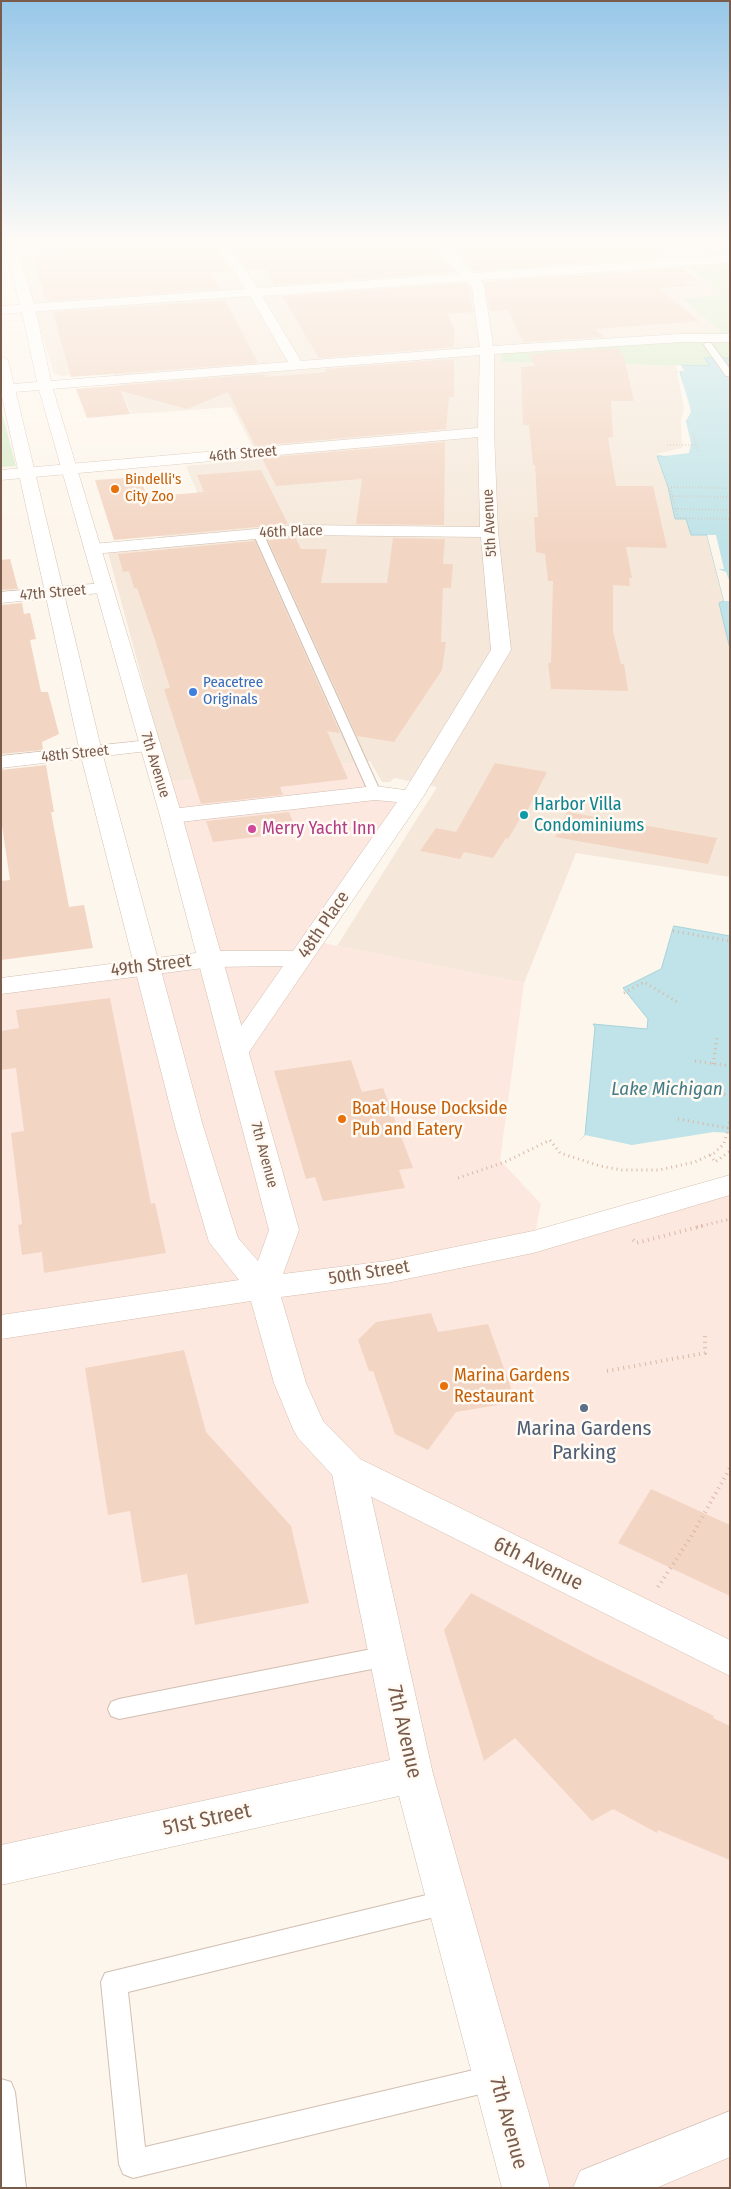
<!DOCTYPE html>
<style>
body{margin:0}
#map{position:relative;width:731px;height:2189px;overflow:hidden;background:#fdf6ec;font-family:"Fira Sans Condensed",sans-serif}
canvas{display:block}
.frame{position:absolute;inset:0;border:2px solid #7a5c4d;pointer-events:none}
</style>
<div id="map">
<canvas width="731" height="2189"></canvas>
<div class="frame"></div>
</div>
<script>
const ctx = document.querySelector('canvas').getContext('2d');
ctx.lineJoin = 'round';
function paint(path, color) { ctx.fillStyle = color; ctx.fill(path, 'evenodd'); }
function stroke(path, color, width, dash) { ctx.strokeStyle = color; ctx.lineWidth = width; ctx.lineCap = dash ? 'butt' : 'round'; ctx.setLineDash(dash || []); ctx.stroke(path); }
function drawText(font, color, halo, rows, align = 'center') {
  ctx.font = font + ' "Fira Sans Condensed",sans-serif'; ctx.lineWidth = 5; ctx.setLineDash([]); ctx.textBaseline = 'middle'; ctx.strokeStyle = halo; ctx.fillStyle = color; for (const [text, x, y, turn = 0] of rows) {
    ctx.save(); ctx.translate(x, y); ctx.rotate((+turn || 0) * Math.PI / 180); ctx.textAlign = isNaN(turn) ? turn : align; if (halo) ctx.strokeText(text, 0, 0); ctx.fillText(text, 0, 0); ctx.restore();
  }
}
paint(new Path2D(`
 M88 241H687L714 256 680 258 724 296 684 299 722 332 502 362 679 365 687 410 685 449 657 456 668 487 686 519 707 535 724 601 719 603 730 649V877L576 853 524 983 337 946 437 787 394 778 390 782H382L370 761 170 782 108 553 165 546 152 511 203 506 186 466 259 459 232 407 131 414 114 372 62 376 54 374 16 248Z`), '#f5e8da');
paint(new Path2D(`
 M362 762 375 793 412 797 313 941 524 983 500 1160 541 1204 533 1242 730 1185V2188H526L413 1775 1 1865V986L211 959 170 782Z`), '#fde8e0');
paint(new Path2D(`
 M687 241H730V358H706L710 366H704L501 362V355L510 345 722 332 683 299 723 295 680 259 713 256Z
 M1 409 16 466 1 467Z`), '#d8ecc9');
const water = new Path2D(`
 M705 358H730V649L719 603 724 601 707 535H691L686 519H675L668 487 657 456H665L685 449 687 410 679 365 709 366Z
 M674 926 730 936V1150L712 1146 576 1145 585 1135 595 1027 593 1024 647 1029 648 1019 623 988 661 969Z`);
paint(water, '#bfe3e8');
stroke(water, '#a5d3da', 1);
paint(new Path2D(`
 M676 365H681L684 371H679L689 403 691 412 686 421 691 443 689 453 665 456 656 454 682 448 681 421 684 409Z
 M707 535H716L724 569H718L726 572 730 583V601H724Z
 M714 1132 730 1133V1152L712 1148 631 1163 590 1153 574 1146 585 1135 632 1145Z`), '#fdf6ec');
paint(new Path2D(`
 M159 241H211L232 271 211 273 220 289 49 301V298L45 299 33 254 92 249 91 245Z
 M227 241H393L401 249 432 247 456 272 275 285 265 269 248 270Z
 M465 241H646L668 257 474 271 448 245 468 244Z
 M682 268 698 281H685L690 286 659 288 699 321 595 329 604 337 523 342 508 310 490 311 483 282Z
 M465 283 470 288 473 312 448 314 454 328V347L319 358 282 296Z
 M225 300 258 363 71 377 53 312Z
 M617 348 623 354 634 401H611L613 437 608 438 616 486H653L667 548 626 547 632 578H629L630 586 613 585V631L621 664H624L628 691 551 689 548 663H551L553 581H548L545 554 536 552 534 517H538L535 465H533L529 425H523L521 367 535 366 529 354Z
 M454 359V397H449L446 429 255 446 228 392 187 409 121 391 130 414 87 418 76 389 264 374 266 377 327 372 325 369Z
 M445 442 444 525 356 524 362 479 276 486 262 458Z
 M261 470 288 524 114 540 95 480 140 477 147 497 204 492 197 475Z
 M295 537 301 549H327L321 583H387L393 538 445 539 443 564H453L451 588H443L441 642H446L442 670 394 742 357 736 268 540Z
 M255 541 340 733 327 731 348 779 280 787 283 795 201 804 164 689 170 688 154 637 137 588H134L129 571 123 572 118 554Z
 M10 559 18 589 1 590V560Z
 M22 603 24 614 30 613 36 639 30 640 41 692H48L59 734 42 742 43 750 1 754V605Z
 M495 763 547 772 526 813 524 812 508 839 506 838 493 858 464 852 460 859 420 851 436 828 456 832Z
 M46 765 54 812H51L69 907 84 905 93 948 1 960V881L10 880 1 819V770Z
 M289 812 297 832 213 842 206 821Z
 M567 812 717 838 708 864 555 837Z
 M110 998 151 1204 155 1203 166 1253 44 1273 42 1252 22 1255 18 1225 22 1224 11 1133 24 1131 16 1068 1 1070V1031L19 1028 16 1010Z
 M351 1060 362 1092 383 1088 413 1168 399 1170 405 1188 323 1201 315 1177 306 1179 274 1071Z
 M431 1313 438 1332 488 1324 516 1402 456 1412 428 1450 395 1434 373 1371H369L358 1340 376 1322Z
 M184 1350 206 1432 291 1526 309 1603 195 1625 187 1574 142 1583 130 1511 108 1515 85 1368Z
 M651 1489 730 1525V1596L618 1543Z
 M471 1593 593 1657 714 1716 713 1718 730 1726V1860L658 1830 657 1833 613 1809 592 1821 515 1738 484 1761 444 1630Z`), '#f3d5c3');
const lane = new Path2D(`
 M705 343H711L730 369V376H726L704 345Z
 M258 530 263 533 381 793 380 796 375 797 369 793 253 533Z
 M387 1646 395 1649 398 1656 395 1663 387 1666 119 1719 111 1716 108 1709 111 1702 119 1699Z
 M447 1890 456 1893 460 1902 456 1911 447 1914 128 1992 145 2147 495 2065 505 2068 508 2078 505 2088 133 2178 123 2174 119 2164 101 1982 105 1973Z
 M1 2079 11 2082 15 2092 26 2188H1Z`);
const street = new Path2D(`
 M1 241H75L69 245 1 249Z
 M213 241H225L258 288 460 274 429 241H441L473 273 730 255V263L480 280 484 286 493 346 681 334H730V342H681L494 354V432L498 532 511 650 423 797 245 1058 236 1060 227 1058 223 1052 283 966 211 967 1 994V978L211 951H293L397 802 375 800 171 823 163 821 160 816 163 811 171 809 375 786 405 790 491 650 481 537 299 535 93 554 87 553 84 549 87 545 93 544 299 525 480 527 478 437 1 480V470L478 428 480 355 1 393V385L288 362 250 296 1 314V306L246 289ZM466 281 472 287 480 347 301 361 262 296Z
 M104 583 110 584 113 588 110 592 1 603V592Z
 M149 740 156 742 160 746 156 750 1 768V756Z
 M348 1455 360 1459 365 1469 433 1774 550 2188H502L399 1796 1 1885V1845L390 1760 331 1469 336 1459Z
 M730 2111V2157L656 2188H573L580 2171Z`);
const secondary = new Path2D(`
 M3 241H15L35 308 52 386 182 816 299 1230 283 1274 387 1261 533 1231 730 1175V1195L533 1253 387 1283 281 1297 306 1383 323 1421 360 1459 730 1640V1676L336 1479 298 1438 293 1429 274 1383 251 1301 1 1339V1315L239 1280 209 1242 175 1126 80 752 1 392V356L8 360 102 752 203 1126 238 1238 258 1261 269 1230 160 816 38 386 21 308Z`);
stroke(lane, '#d1beb0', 2);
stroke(street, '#d1beb0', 1);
stroke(secondary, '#d6c0b0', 1);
stroke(new Path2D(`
 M675 371 679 372`), '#d9b8a5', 1, [0.5, 2]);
stroke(new Path2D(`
 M693 433 698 453
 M667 445H696
 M726 488 670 487 678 518 730 519
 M672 496 730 497
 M675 509 730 510`), '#d9b8a5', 2, [0.5, 2.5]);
stroke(new Path2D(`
 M673 931 730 941
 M624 993 644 982 677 1002
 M695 1061 730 1066
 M713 1064 717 1038
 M685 1087 730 1095
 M678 1119 728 1128
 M710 1155 715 1162 730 1151
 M458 1178 505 1162 550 1140 560 1153 600 1166 622 1170H659L695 1162 714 1153 724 1144 730 1122
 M697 1227 730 1219`), '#d9b8a5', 3, [1, 4]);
stroke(new Path2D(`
 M633 1240 636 1243 702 1226
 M607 1371 705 1353V1336
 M658 1587 691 1537 730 1468`), '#d9b8a5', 4, [1, 4.5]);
paint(lane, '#fff');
paint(street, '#fff');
paint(secondary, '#fff');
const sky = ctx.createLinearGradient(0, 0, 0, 547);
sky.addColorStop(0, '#97c7e8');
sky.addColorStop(0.44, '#fefbf6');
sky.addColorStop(1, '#fefbf600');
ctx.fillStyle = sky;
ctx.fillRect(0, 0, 731, 547);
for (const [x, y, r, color] of [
 [115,489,5,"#e8710a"],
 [193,692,5,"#3f7fe0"],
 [524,815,5,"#0f9aa8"],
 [252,829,5,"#d1479c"],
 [342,1119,5,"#e8710a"],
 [444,1386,5,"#e8710a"],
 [584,1408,5,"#5c6f8a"]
]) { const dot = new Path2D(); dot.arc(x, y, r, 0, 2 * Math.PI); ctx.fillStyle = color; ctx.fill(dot); stroke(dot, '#fffaf3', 2); }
drawText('15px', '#7a5c4d', '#fffaf3', [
 ["46th Street",243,454,-5],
 ["5th Avenue",490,523,-93],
 ["46th Place",291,532,-2],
 ["47th Street",53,593,-5],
 ["48th Street",75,754,-6],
 ["7th Avenue",155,765,73],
 ["7th Avenue",264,1155,75]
]);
drawText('15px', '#c56008', '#fffaf3', [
 ["Bindelli's",125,480],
 ["City Zoo",125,497]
], 'left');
drawText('15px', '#366cbe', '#fffaf3', [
 ["Peacetree",203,683],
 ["Originals",203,700]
], 'left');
drawText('18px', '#0d838f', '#fffaf3', [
 ["Harbor Villa",534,805],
 ["Condominiums",534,826]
], 'left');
drawText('18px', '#b23c85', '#fffaf3', [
 ["Merry Yacht Inn",262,829]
], 'left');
drawText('18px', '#7a5c4d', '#fffaf3', [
 ["48th Place",324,925,-56],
 ["49th Street",151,966,-7],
 ["50th Street",369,1273,-9]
]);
drawText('18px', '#c56008', '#fffaf3', [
 ["Boat House Dockside",352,1109],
 ["Pub and Eatery",352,1130],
 ["Marina Gardens",454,1376],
 ["Restaurant",454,1397]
], 'left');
drawText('italic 19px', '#437c86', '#fffaf3', [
 ["Lake Michigan",667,1090]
]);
drawText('21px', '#4e5e75', '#fffaf3', [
 ["Marina Gardens",584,1429],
 ["Parking",584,1453]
]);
drawText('21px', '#7a5c4d', '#fffaf3', [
 ["6th Avenue",538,1564,26],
 ["7th Avenue",404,1732,77],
 ["51st Street",207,1820,-12],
 ["7th Avenue",508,2123,75]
]);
</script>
